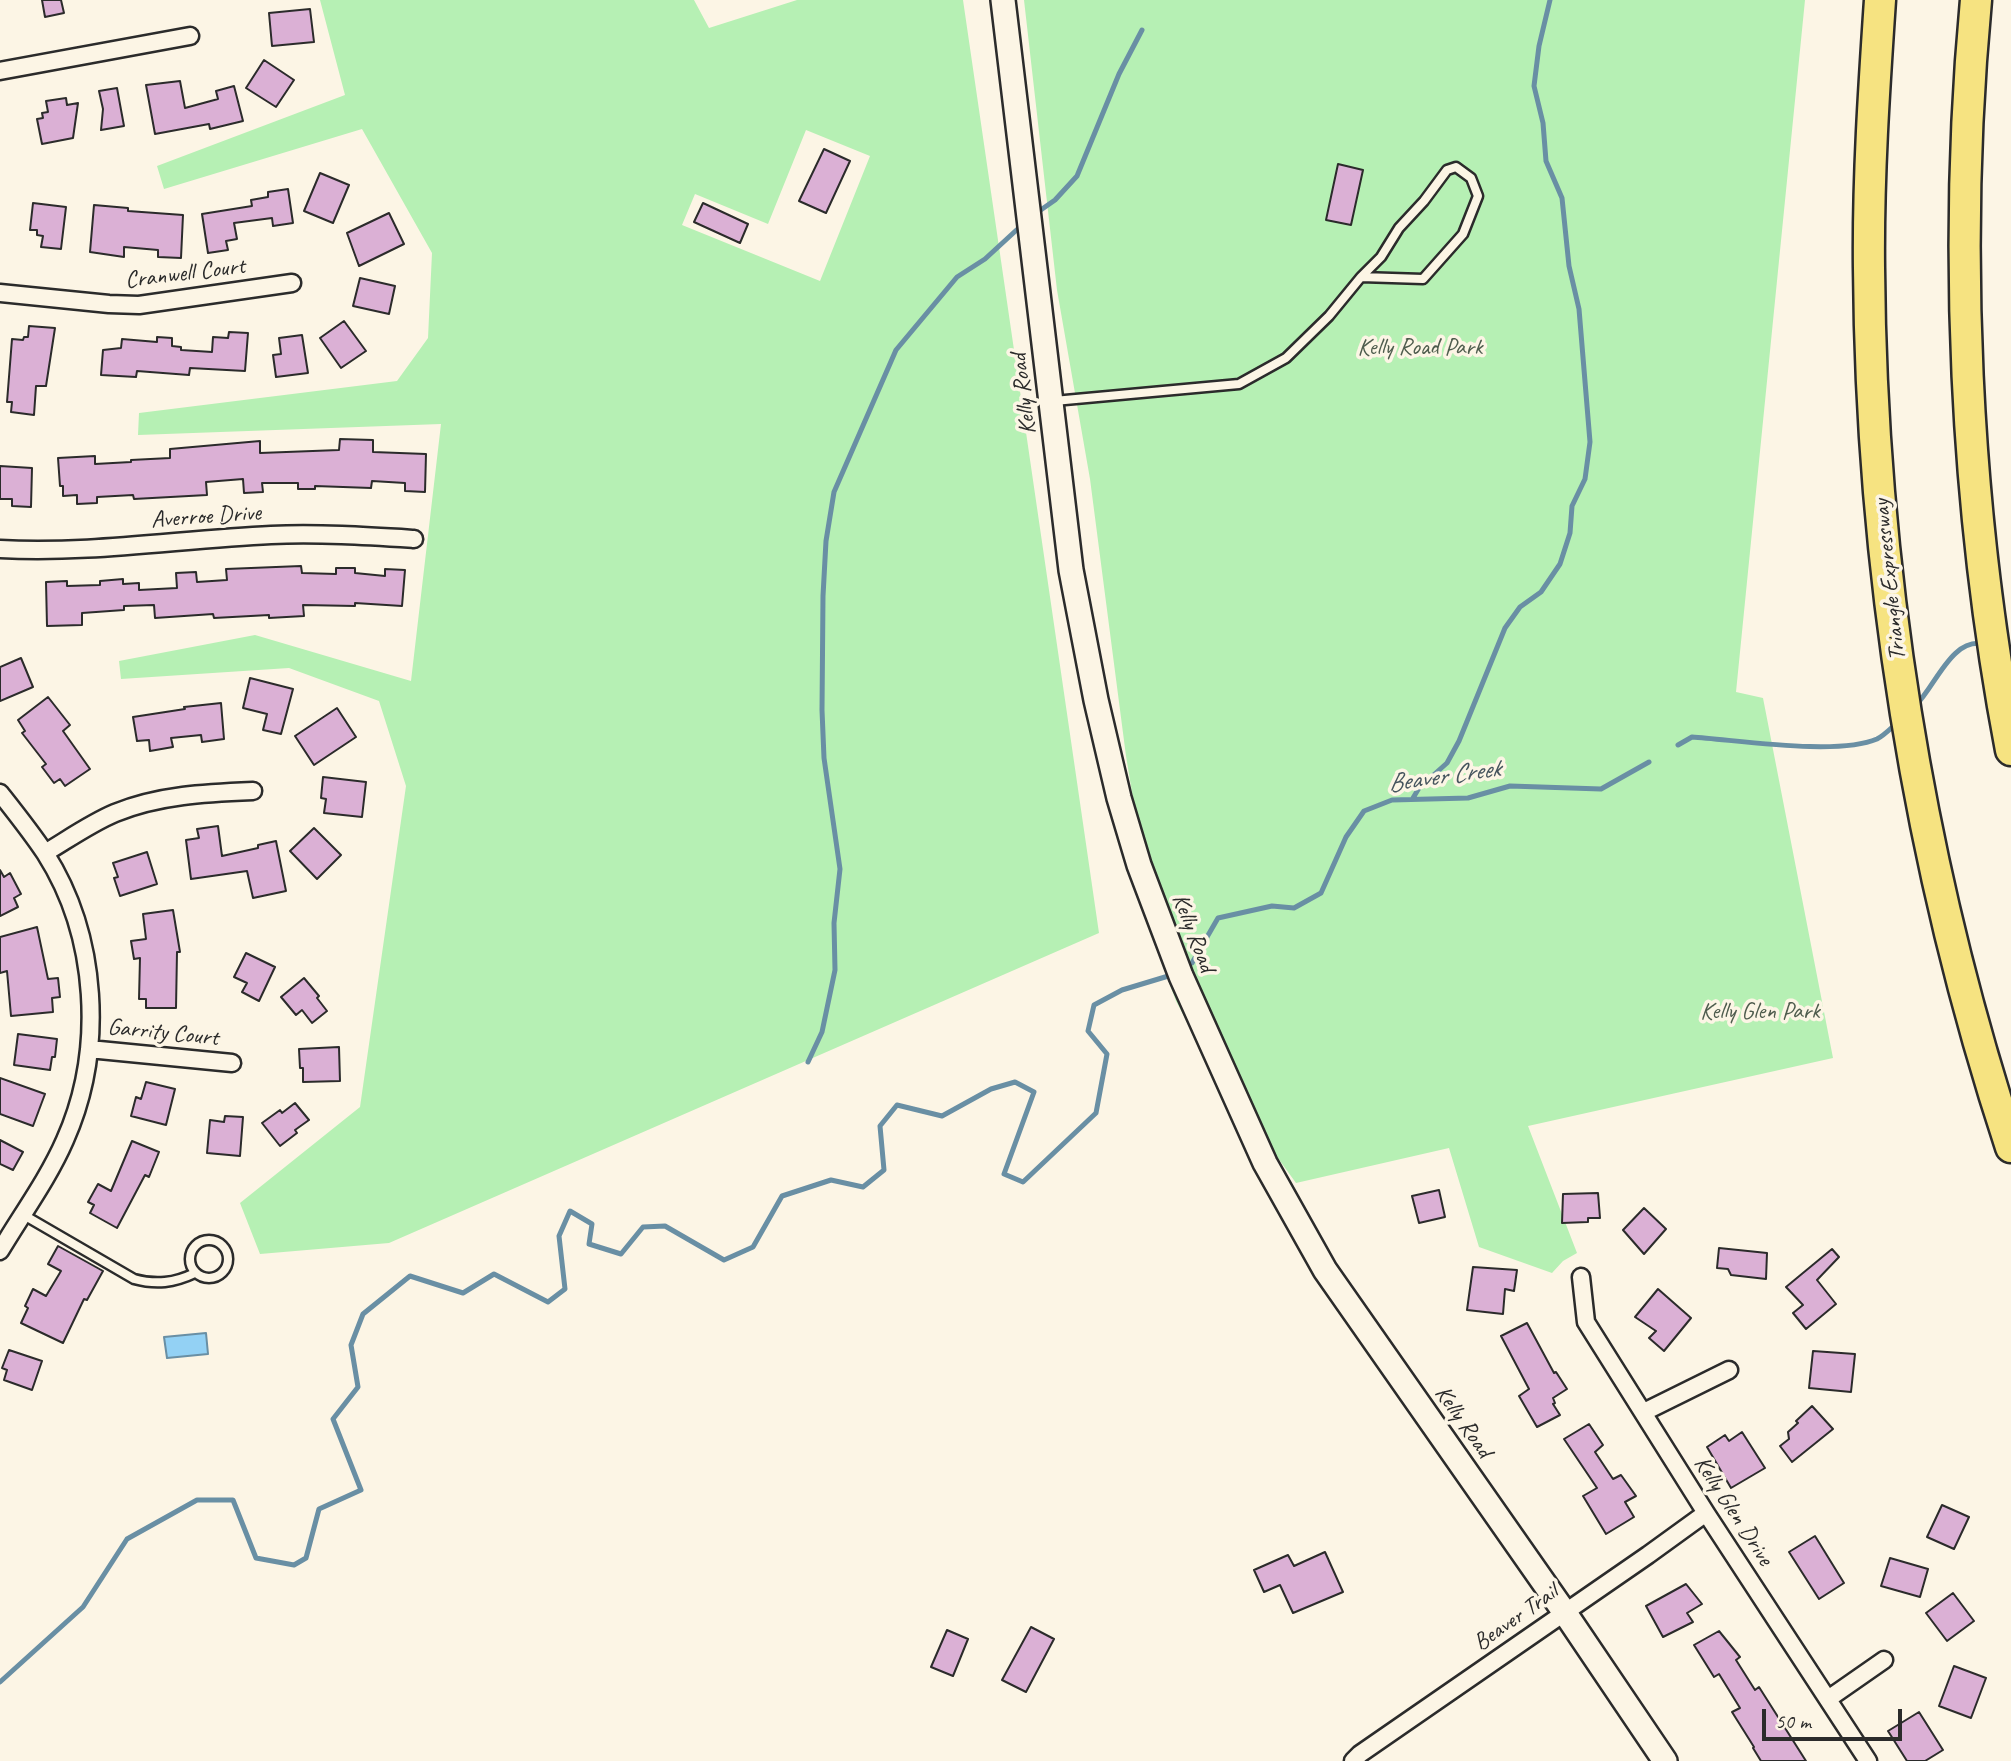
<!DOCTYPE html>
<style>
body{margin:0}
#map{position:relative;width:2011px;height:1761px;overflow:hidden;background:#fcf5e5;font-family:Caveat,sans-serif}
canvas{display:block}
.scale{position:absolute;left:1762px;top:1709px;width:140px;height:32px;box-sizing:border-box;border:4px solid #2b2b2b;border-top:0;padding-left:9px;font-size:21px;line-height:24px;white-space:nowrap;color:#2b2b2b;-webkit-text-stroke:5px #fcf5e5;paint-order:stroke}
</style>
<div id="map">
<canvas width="2011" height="1761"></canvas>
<div class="scale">50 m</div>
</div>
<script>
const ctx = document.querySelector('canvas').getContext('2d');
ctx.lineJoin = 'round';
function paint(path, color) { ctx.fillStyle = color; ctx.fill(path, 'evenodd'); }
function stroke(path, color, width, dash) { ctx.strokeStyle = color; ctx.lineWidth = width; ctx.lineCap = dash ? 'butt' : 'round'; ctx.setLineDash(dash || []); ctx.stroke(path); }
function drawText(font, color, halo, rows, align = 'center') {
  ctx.font = font + ' Caveat,sans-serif'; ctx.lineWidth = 7; ctx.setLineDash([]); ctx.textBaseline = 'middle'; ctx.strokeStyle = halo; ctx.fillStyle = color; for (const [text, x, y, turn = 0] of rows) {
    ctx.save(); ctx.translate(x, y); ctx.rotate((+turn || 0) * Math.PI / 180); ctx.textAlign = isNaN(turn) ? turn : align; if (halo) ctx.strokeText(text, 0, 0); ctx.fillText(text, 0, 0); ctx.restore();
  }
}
paint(new Path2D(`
 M320 0H694L709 28 797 0H963L1099 933 389 1243 260 1254 240 1203 360 1107 406 786 379 701 289 668 121 679 119 661 255 635 411 681 441 424 138 435 139 413 397 381 428 338 432 253 362 129 164 189 157 166 345 95ZM806 130 870 156 820 281 682 225 695 194 768 224Z
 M1024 0H1805L1736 692 1763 698 1833 1058 1528 1126 1577 1253 1563 1261 1552 1273 1479 1247 1449 1148 1296 1183 1207 1060 1176 1001 1159 956 1126 756 1090 479 1057 290Z`), '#b6f0b4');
const water = new Path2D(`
 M206 1333 208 1354 167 1358 164 1337Z`);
paint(water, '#93d1f4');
stroke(water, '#698fa4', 2);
stroke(new Path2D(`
 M1035 214 1055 200 1077 176 1119 74 1142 30
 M1916 705C1936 685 1952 637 1984 644
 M1678 745 1692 737C1738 740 1837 756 1877 739 1885 735 1892 727 1898 722
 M1413 798 1419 788 1447 763 1459 741 1505 628 1520 607 1541 592 1560 564 1570 533 1572 506 1585 479 1590 442 1579 309 1569 266 1562 198 1546 161 1543 123 1534 86 1539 46 1550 0
 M1192 963 1218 918 1272 906 1294 908 1321 893 1346 837 1364 811 1392 800 1468 798 1510 786 1601 789 1649 762
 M808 1062 822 1032 835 970 834 923 840 869 824 758 822 710 823 596 826 541 834 492 896 350 957 277 985 259 1022 225
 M0 1682 83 1607 127 1539 197 1500H233L256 1558 294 1565 306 1558 319 1509 361 1490 333 1419 358 1387 351 1345 363 1314 410 1276 463 1293 494 1274 548 1302 565 1289 559 1236 570 1211 592 1224 589 1244 621 1254 643 1227 665 1226 724 1260 753 1247 782 1196 831 1180 863 1187 884 1170 880 1126 897 1105 942 1116 991 1089 1015 1082 1034 1092 1004 1174 1023 1182 1096 1113 1107 1054 1088 1031 1094 1005 1122 990 1175 974`), '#698fa4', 5);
const building = new Path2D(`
 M42 0H61L64 13 45 17Z
 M310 9 314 42 272 46 269 13Z
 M264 60 294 80 276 107 246 88Z
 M180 81 185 108 218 99 216 91 234 86 243 121 210 129 209 124 155 134 146 85Z
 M117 88 124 126 101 130 103 109 99 91Z
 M66 98 67 105 78 103 73 138 42 144 37 119 43 118 42 113 48 112 46 101Z
 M824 149 850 161 826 213 799 201Z
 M1338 164 1363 170 1351 225 1326 220Z
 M320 173 349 185 333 223 304 211Z
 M288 189 293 223 273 226 272 218 234 223 237 239 226 241 228 250 208 253 202 214 252 206 251 200 268 197V192Z
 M33 203 66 207 61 249 41 247 43 236 37 235V230H30Z
 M703 203 748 224 740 243 694 222Z
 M94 205 128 208V211L183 215 181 258 158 257V250L124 247V257L90 252Z
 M389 213 404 244 359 266 347 233Z
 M360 278 395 286 389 314 353 306Z
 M344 321 366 351 341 368 320 338Z
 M29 326 55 328 46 386H36L34 415 11 412 12 402H7L12 339 23 340 24 337H28Z
 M229 332 248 333 245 371 190 368 189 375 137 371 136 377 101 375 103 350 121 348 122 339 157 342V337L172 338V346L181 347V350L212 352 213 337 228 338Z
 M302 335 308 373 276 377 273 355 281 354 279 338Z
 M340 439 373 440V452L426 454 425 492 405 491V483L372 481 371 488 315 486V489H298V483H262L263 492 244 493 243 479 206 482 207 495 134 499 133 495 97 497V503L77 504V495L63 496V486H60L58 458 95 456V464L131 462V460L170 458V449L260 441V453L339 450Z
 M0 466 32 468 31 507 12 506V499H0Z
 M301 566 302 573 336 574V568H355V573L385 576V569L405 570 402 606 355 603V606L303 605 304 616 269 618V615L214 618 213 614 155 618 154 605 124 606V610L82 613V625L47 626 46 582 67 581V586L100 585V581L123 579V584L139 583V590L177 588 176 573 196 572 197 582 227 580 226 569Z
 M21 658 33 687 0 701V667Z
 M250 678 293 689 281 734 263 730 267 714 243 708Z
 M48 697 70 725 63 731 90 769 65 786 60 779 54 783 42 767 46 764 22 733 25 731 18 720Z
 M221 703 224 739 202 742 201 735 171 738 173 747 150 751 149 740 137 741 133 717 185 709 184 707Z
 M337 708 356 737 314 765 295 736Z
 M323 777 366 782 362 817 324 813 326 799 321 798Z
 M218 826 222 856 258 848V845L276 841 286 891 253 898 247 871 191 879 186 840 199 838 197 829Z
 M314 828 341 855 317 879 290 851Z
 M147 852 157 884 120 896 114 878 118 877 113 863Z
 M0 870 4 877 10 873 21 894 14 898 18 907 0 916Z
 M173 910 180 952H177L176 1008H146V999H139L140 958 134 959 131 941 146 939 143 914Z
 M37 927 48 979 58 978 60 997 52 998 53 1012 11 1016 7 971 0 973V937Z
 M246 953 275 967 259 1001 242 992 247 983 234 977Z
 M304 978 319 996 317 998 327 1011 312 1023 302 1010 296 1015 281 997Z
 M18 1034 57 1039 55 1057H52L50 1070 14 1065Z
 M339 1047 340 1081 303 1082V1068H300L299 1049Z
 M0 1078 45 1094 33 1126 0 1114Z
 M146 1082 175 1089 166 1125 131 1116 136 1097 141 1099Z
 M295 1103 309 1120 295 1130 297 1133 280 1146 262 1123 280 1110 282 1113Z
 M225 1116 243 1117 240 1156 207 1153 210 1120 224 1122Z
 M0 1140 23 1152 13 1170 0 1164Z
 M132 1141 159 1152 149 1177 145 1175 117 1228 90 1213 94 1205 88 1202 98 1184 111 1191Z
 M1439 1190 1445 1217 1419 1223 1412 1196Z
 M1598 1193 1600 1218H1588V1222L1562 1223 1563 1194Z
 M1644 1208 1666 1229 1644 1254 1623 1230Z
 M58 1246 103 1271 87 1300 84 1299 63 1343 21 1323 28 1308 25 1306 33 1289 46 1296 61 1271 48 1264Z
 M1719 1248 1767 1253 1766 1279 1731 1275 1728 1269 1717 1268Z
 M1832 1249 1839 1257 1817 1280 1836 1304 1806 1329 1793 1313 1803 1305 1786 1287Z
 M1473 1267 1517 1270 1514 1291 1505 1289 1503 1314 1467 1310Z
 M1658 1289 1691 1318 1664 1351 1649 1338 1656 1331 1635 1317Z
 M1527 1323 1554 1373 1556 1372 1567 1389 1553 1398 1555 1403 1553 1404 1560 1415 1537 1427 1519 1396 1529 1389 1501 1336Z
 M9 1350 42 1361 32 1390 4 1380 7 1370 2 1368Z
 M1813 1351 1855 1354 1851 1392 1809 1388Z
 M1812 1406 1833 1429 1792 1462 1780 1446 1789 1439 1788 1432 1798 1423 1796 1421Z
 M1589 1424 1603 1445 1595 1452 1613 1479 1621 1475 1636 1496 1625 1502 1634 1517 1606 1534 1583 1496 1597 1488 1564 1439Z
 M1742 1432 1765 1468 1731 1488 1707 1447 1725 1435 1729 1441Z
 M1942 1505 1969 1517 1954 1549 1927 1537Z
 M1815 1536 1844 1583 1819 1599 1789 1552Z
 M1325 1552 1343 1592 1293 1613 1280 1585 1264 1592 1254 1570 1288 1555 1294 1566Z
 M1890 1558 1928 1569 1920 1597 1881 1586Z
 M1686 1584 1702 1604 1687 1613 1693 1622 1663 1637 1646 1606Z
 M1953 1593 1974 1621 1947 1641 1926 1613Z
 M1031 1627 1054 1639 1026 1692 1002 1680Z
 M947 1630 968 1639 953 1676 931 1667Z
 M1719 1631 1740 1657 1736 1660 1755 1690 1759 1687 1806 1761H1761L1753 1748 1754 1747 1732 1712 1740 1708 1719 1674 1714 1677 1694 1645Z
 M1954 1666 1986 1678 1971 1718 1939 1706Z
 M1919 1712 1943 1750 1925 1761H1907L1888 1731Z`);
paint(building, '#dbb0d5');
stroke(building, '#2b2b2b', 2);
const lane = new Path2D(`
 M1054 401 1239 384 1286 358 1329 316 1361 277 1423 279 1463 234 1478 196 1471 178 1456 167 1447 170 1424 201 1399 228 1381 257 1361 277
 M22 1214 134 1279C156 1285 174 1283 195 1273
 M190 1259a19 19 0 1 1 38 0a19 19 0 1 1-38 0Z`);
const street = new Path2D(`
 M0 71 190 36
 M0 293 109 304 139 305 292 283
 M0 549C90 554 181 539 271 535 319 533 366 536 414 539
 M0 793C15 812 31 832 45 853 98 936 105 1050 65 1140 48 1179 22 1214 0 1251
 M45 853C67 840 91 823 115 813 159 795 206 793 253 791
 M89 1049 232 1063
 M1581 1277 1586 1322 1706 1513 1868 1761
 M1644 1412 1729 1370
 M1828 1699 1884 1660
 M1353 1761 1360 1754 1648 1555 1706 1513`);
const secondary = new Path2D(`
 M1003 0 1071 570 1096 700 1119 798 1139 865 1181 976 1265 1163 1325 1270 1565 1613 1665 1761`);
const highway = new Path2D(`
 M1880 0C1874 89 1868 179 1869 268 1871 565 1918 865 2011 1147
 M1976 0C1953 244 1965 509 2011 750`);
stroke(lane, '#2b2b2b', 13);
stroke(street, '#2b2b2b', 21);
stroke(secondary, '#2b2b2b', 28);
stroke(highway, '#2b2b2b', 35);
stroke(lane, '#fcf5e5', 8);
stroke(street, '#fcf5e5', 16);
stroke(secondary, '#fcf5e5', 23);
stroke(highway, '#f6e381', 30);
drawText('24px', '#2b2b2b', '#fcf5e5', [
 ["Cranwell Court",185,274,-7],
 ["Kelly Road",1024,394,-97],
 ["Averroe Drive",206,517,-4],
 ["Triangle Expressway",1890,580,-96],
 ["Kelly Road",1193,933,69],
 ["Garrity Court",163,1033,6],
 ["Kelly Road",1463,1422,55],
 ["Kelly Glen Drive",1733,1511,57],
 ["Beaver Trail",1516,1618,-35]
]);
drawText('24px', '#4e5c4d', '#fcf5e5', [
 ["Kelly Road Park",1420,348],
 ["Kelly Glen Park",1760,1012]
]);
drawText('italic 26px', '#45545d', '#fcf5e5', [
 ["Beaver Creek",1444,777,-8]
]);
</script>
